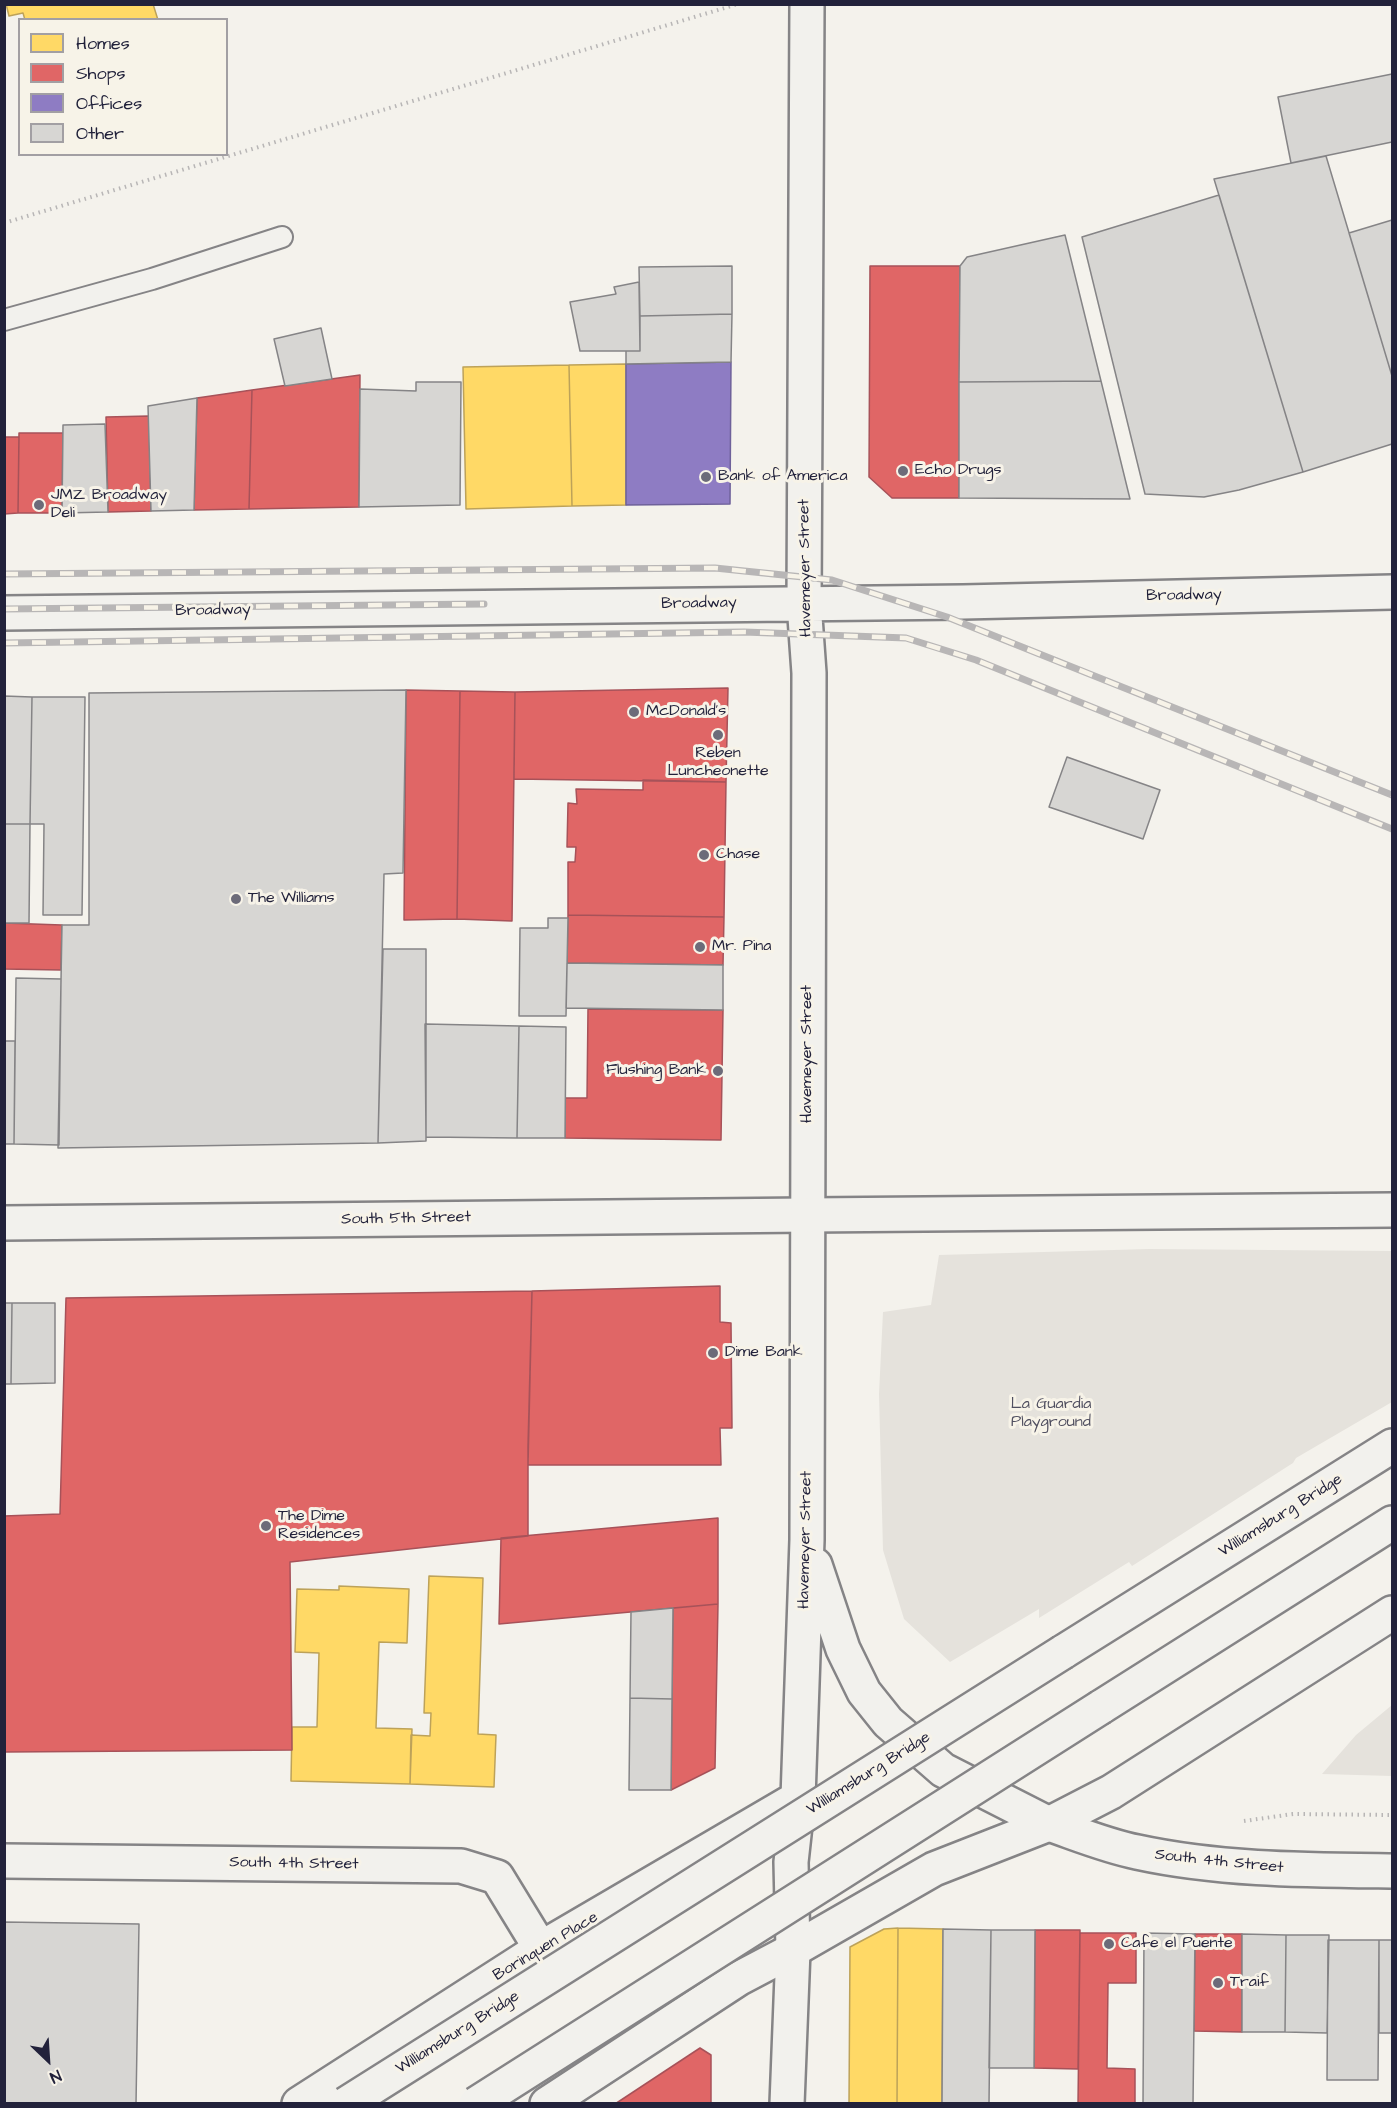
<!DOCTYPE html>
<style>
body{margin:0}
#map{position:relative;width:1397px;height:2108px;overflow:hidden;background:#f4f2ec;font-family:"Architects Daughter",sans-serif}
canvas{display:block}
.frame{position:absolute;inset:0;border:6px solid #22223b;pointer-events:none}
.legend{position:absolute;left:18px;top:18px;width:210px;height:138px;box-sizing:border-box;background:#f7f3e8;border:2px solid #a29fa3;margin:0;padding:8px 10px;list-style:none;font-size:18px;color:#22223b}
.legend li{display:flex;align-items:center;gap:12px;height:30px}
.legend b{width:30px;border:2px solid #a29fa3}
.north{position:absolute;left:18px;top:2030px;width:60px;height:60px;-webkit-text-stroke:4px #f7f3e8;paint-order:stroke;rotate:155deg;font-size:16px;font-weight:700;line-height:24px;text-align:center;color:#22223b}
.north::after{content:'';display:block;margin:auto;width:21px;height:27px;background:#22223b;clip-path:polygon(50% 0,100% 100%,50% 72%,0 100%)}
</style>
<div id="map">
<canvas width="1397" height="2108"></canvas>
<div class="frame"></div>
<ul class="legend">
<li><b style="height:16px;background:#ffd966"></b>Homes</li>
<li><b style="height:16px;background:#e06666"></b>Shops</li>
<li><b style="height:16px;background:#8e7cc3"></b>Offices</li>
<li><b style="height:16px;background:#d7d6d3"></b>Other</li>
</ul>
<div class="north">N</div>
</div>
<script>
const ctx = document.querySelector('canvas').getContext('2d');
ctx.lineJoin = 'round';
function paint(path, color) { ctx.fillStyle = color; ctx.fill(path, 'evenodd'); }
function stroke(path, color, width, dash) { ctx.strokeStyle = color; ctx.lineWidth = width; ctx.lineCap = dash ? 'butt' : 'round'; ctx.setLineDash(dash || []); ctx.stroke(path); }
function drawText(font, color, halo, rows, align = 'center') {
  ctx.font = font + ' "Architects Daughter",sans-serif'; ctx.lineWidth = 6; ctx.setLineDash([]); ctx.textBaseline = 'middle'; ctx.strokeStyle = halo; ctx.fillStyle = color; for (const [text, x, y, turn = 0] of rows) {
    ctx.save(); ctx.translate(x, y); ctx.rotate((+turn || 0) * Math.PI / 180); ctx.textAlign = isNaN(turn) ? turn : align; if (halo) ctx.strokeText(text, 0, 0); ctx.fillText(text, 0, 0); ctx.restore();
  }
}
paint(new Path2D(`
 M1149 1249 1392 1251V1402L1296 1458 1293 1463 1132 1566 1129 1562 1039 1618V1609L950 1662 904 1619 883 1550 879 1394 883 1312 931 1305 939 1255Z
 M1392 1705V1776L1322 1774 1356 1735Z`), '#e5e2dc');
const homes = new Path2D(`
 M6 4H153L158 20H25L23 13 9 16Z
 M626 364V505L572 506 569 365Z
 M569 365 572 506 466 509 463 367Z
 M429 1576 483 1578 478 1734 496 1735 494 1787 410 1784 411 1735 430 1736 431 1713H424Z
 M339 1586 409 1589 407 1643 379 1642 376 1728 412 1729 410 1784 291 1781 292 1727H317L319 1653 295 1652 297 1589 339 1590Z
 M898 1928 943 1929 942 2104H897Z
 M898 1928 897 2104H849L850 1947 884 1929Z`);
paint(homes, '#ffd966');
stroke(homes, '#bda259', 1.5);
const shops = new Path2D(`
 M870 266H960L959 498H892L869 477Z
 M360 375 359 507 249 509 252 390Z
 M252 390 249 509 194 510 197 398Z
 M149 416 151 511 108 512 106 417Z
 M19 433H63L62 513H18Z
 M4 437H19L18 513 4 514Z
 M728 688 726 782 514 779 515 692Z
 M406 690 460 691 457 919 404 920Z
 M460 691 515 692 512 921 457 919Z
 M643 780 726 782 724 917 568 915V862H575L576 847H567L568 803 577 804 576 789 643 790Z
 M568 915 724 917 723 965 567 963Z
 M4 923 62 925 61 970 4 969Z
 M588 1009 723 1010 721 1140 565 1138V1098H587Z
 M720 1286V1322L731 1323 732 1428H720L721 1465H528L532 1291Z
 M532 1291 528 1446V1536L290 1562 292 1750 4 1752V1516L60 1514 66 1298Z
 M718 1518V1604L499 1624 501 1538Z
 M718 1604 715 1768 671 1790 673 1608Z
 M1035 1930H1080L1078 2069 1034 2068Z
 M1080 1933H1136V1983H1108L1107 2068 1135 2069V2104H1078Z
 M1195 1934H1242V2032L1194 2031Z
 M700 2048 711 2055V2104H615Z`);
paint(shops, '#e06666');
stroke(shops, '#a75259', 1.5);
const offices = new Path2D(`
 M731 362 730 504 626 505V364Z`);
paint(offices, '#8e7cc3');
stroke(offices, '#6e619a', 1.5);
const building = new Path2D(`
 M1392 74V142L1291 163 1278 97Z
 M1326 156 1392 376V444L1303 472 1214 179Z
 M1219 195 1303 472 1239 490 1204 497 1145 494 1082 237Z
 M1392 220V376L1349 233Z
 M1065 235 1101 381 959 382 960 266 967 257Z
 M732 266V314L640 316 639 267Z
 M639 282 640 351H580L570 302 616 294 614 287Z
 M732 314 731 362 626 364V351H640V316Z
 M321 328 332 379 285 386 274 339Z
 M1101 381 1130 499 959 498V382Z
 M416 382H461L460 505 359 507 360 389 416 391Z
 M197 398 194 510 151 511 148 406Z
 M105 424 108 512 62 513 63 425Z
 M406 690 403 873 384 874 378 1143 58 1148 62 925H89V693Z
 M4 696 32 697 30 824H4Z
 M32 697H85L82 915H43L44 824H30Z
 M1067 757 1160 790 1143 839 1049 807Z
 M4 824H30L29 923H4Z
 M548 918H568L566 1016H519L520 928H548Z
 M383 949H426V1141L378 1143Z
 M567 963 723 965V1010L566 1008Z
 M16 978 61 979 59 1145 14 1144Z
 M425 1024 519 1026 517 1138 426 1137Z
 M519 1026 566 1027 565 1138H517Z
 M4 1041H15L14 1144H4Z
 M4 1303H12L11 1384H4Z
 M12 1303H55V1383L11 1384Z
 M673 1608 672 1699 630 1698 631 1612Z
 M630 1698 672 1699 671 1790H629Z
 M4 1922 139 1924 136 2104H4Z
 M943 1929 991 1930 989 2104H942Z
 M991 1930H1035L1034 2068H989Z
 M1144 1933 1195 1934 1193 2104H1143Z
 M1242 1934 1286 1935 1285 2032H1242Z
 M1286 1935H1329L1327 2033 1285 2032Z
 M1328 1940H1379L1378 2080H1327Z
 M1379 1940H1392V2033H1379Z`);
paint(building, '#d7d6d3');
stroke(building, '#858486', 1.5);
const lane = new Path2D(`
 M4 320 152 279 282 237`);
const street = new Path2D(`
 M804 603 807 4
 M4 1223 808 1215
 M1049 1824C1078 1834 1107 1846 1137 1852 1220 1870 1307 1870 1392 1871
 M4 1861 461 1866 497 1877 541 1949
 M787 2104 793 1950 791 1862 798 1798`);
const primary = new Path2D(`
 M4 613 963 602 1392 592
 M815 1565 843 1649 864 1692 888 1722 943 1770 1049 1824
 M299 2104 545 1946 798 1798 807 1540 809 673 804 603
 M547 2104 738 1979 793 1950 934 1869 1049 1824`);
const highway = new Path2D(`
 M808 1215 1392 1210
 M1063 1652 1392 1446
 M1101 1707 1392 1523
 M1049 1824 1111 1792 1392 1613`);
stroke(lane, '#858486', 24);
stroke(street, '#858486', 38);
stroke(primary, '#858486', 38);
stroke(highway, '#858486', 38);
stroke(new Path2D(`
 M4 223 738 4
 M1244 1821 1293 1814 1392 1815`), '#b8b6b6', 4, [1.5, 4.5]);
stroke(lane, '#f2f1ed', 20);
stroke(street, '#f2f1ed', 33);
stroke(primary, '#f2f1ed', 33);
stroke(highway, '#f2f1ed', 33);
const rail = new Path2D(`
 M4 574 715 568 832 580 947 617 1392 795
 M4 609 484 604
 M4 643 744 632 906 638 976 660 1392 829`);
stroke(rail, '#b8b6b6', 7);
stroke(rail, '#f7f3e8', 4.5, [14]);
const highwayBridge = new Path2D(`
 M346 2104 1063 1652
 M476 2104 1101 1707`);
stroke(highwayBridge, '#858486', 38, []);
stroke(highwayBridge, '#f2f1ed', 33);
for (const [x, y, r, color] of [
 [903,471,6,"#6c6b79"],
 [706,477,6,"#6c6b79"],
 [39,505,6,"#6c6b79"],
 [634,712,6,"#6c6b79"],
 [718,735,6,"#6c6b79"],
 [704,855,6,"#6c6b79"],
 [236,899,6,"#6c6b79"],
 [700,947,6,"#6c6b79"],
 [718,1071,6,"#6c6b79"],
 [713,1353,6,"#6c6b79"],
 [266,1526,6,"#6c6b79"],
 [1109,1944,6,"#6c6b79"],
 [1218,1983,6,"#6c6b79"]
]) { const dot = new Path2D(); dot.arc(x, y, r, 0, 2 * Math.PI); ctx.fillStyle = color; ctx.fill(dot); stroke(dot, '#f7f3e8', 2); }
drawText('16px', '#22223b', '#f7f3e8', [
 ["Echo Drugs",915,471],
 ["Bank of America",718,477],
 ["JMZ Broadway",51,496],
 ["Deli",51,514],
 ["McDonald's",646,712],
 ["Reben",718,754,"center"],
 ["Luncheonette",718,772,"center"],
 ["Chase",716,855],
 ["The Williams",248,899],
 ["Mr. Pina",712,947],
 ["Flushing Bank",706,1071,"right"],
 ["Dime Bank",725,1353],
 ["The Dime",278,1517],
 ["Residences",278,1535],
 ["Cafe el Puente",1121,1944],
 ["Traif",1230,1983]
], 'left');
drawText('16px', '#22223b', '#f7f3e8', [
 ["Havemeyer Street",806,568,-91],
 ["Broadway",1184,596,-1],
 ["Broadway",699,604,-1],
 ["Broadway",213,611,-1],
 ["Havemeyer Street",808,1054,-90],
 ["South 5th Street",406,1219,-1],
 ["Williamsburg Bridge",1281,1516,-32],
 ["Havemeyer Street",806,1540,-89],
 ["Williamsburg Bridge",869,1774,-32],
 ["South 4th Street",1219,1862,6],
 ["South 4th Street",294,1864,1],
 ["Borinquen Place",546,1947,-31],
 ["Williamsburg Bridge",458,2033,-32]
]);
drawText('16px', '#504f60', '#f7f3e8', [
 ["La Guardia",1051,1405],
 ["Playground",1051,1423]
]);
</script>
